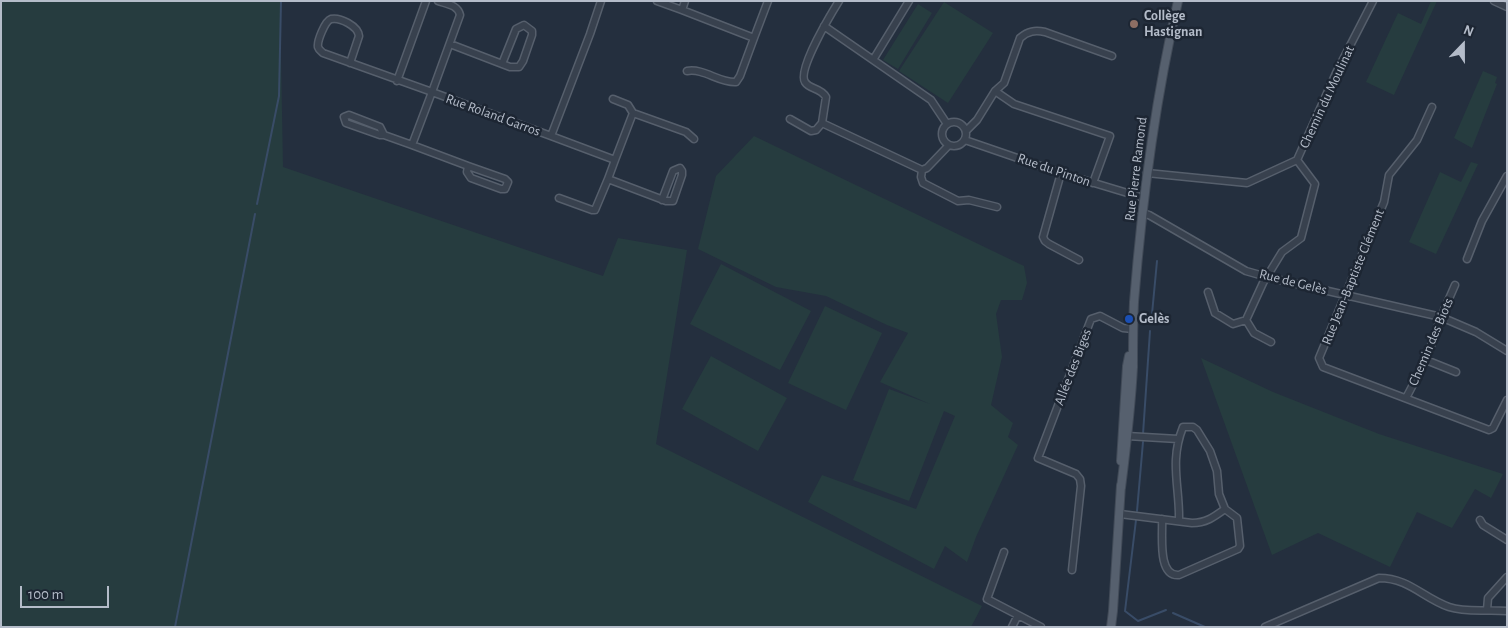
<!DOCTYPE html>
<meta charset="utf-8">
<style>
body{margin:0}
#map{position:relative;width:1508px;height:628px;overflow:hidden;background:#242f3e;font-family:"Alegreya Sans",sans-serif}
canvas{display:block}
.frame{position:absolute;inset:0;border:2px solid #b4bcc9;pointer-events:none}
.north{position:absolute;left:1438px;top:20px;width:50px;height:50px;-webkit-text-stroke:4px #1d2633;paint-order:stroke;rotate:22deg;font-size:14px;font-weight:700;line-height:20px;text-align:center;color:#b4bcc9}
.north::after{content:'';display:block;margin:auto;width:18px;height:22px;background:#b4bcc9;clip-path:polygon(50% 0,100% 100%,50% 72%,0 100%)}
.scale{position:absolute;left:20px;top:586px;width:89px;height:22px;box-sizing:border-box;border:2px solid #b4bcc9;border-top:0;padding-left:6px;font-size:15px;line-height:18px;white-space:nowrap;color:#b4bcc9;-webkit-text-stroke:4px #1d2633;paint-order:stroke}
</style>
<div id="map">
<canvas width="1508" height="628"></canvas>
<div class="frame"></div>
<div class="north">N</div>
<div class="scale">100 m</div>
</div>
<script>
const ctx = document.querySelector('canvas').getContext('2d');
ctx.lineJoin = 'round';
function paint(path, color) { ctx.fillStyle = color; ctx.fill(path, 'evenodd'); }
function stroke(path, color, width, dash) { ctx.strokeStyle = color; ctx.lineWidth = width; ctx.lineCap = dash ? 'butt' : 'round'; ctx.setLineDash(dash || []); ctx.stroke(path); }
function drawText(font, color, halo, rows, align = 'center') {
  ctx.font = font + ' "Alegreya Sans",sans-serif'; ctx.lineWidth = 5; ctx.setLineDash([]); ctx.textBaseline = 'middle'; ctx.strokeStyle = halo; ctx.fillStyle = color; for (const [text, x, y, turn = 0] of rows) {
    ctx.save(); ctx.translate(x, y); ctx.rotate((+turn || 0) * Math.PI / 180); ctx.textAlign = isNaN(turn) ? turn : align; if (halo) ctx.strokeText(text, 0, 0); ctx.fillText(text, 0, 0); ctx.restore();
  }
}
paint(new Path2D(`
 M1 1H280L283 167 603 276 618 238 687 250 656 444 982 606 971 627H1Z
 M1431 1H1437L1394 95 1366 82 1398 13 1421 24Z
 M944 2 993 33 948 103 899 71Z
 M918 4 932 13 898 69 883 60Z
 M1483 71 1497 77 1495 83 1497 84 1472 148 1454 138Z
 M754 136 1024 266 1027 283 1022 300H1001L996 314 1002 357 991 405 1013 423 1008 437 1018 445 976 537 967 562 945 546 934 569 808 502 822 475 916 509 955 416 944 411 909 501 853 480 889 389 930 404 880 382 908 333 887 325 826 296 776 287 698 249 716 176Z
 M1471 162 1478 164 1436 254 1409 242 1440 172 1461 182Z
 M721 264 811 311 780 370 690 324Z
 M825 306 882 333 846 410 788 383Z
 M711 356 787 398 758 451 682 409Z
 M1201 358 1273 392 1379 434 1503 474 1491 498 1475 489 1452 528 1417 512 1390 567 1318 533 1272 555Z`), '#263c3f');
stroke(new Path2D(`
 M257 204 279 96 281 1
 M1152 314 1157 261
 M1143 434 1150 331
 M1137 511 1143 442
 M1136 520 1125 611 1138 621 1166 610
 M1173 613 1205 627
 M175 627 255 214`), '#394c67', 2);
const minor = new Path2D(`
 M438 1C447 4 458 5 460 15L432 92 551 136 590 34 601 1
 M657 1 682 10 685 1
 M839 1C831 14 797 70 805 82 810 90 820 87 826 97L822 123 922 170
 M1494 1 1507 7
 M682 10 754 38 740 76 736 82C719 83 704 68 687 71
 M824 26 931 100 947 124
 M754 38 768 1
 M450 44 510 67H519L523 61 532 35V31L524 25 516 29 502 64
 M873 60 909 1
 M350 63 359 36C358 26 340 17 331 19 325 21 317 41 318 47 319 50 321 51 323 53L432 92 412 145 468 166
 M397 81 426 1
 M995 91 1004 83 1020 38C1028 31 1035 30 1045 32L1112 56
 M613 99 628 105 633 113 615 160
 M1432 107 1417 140 1389 175 1384 202 1319 358 1323 367 1489 430 1493 428 1507 400
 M633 113 686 132 694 139
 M790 119 811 131 816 130 822 123
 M942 134a12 12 0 1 1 24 0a12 12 0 1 1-24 0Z
 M966 131 977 120 995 91 1014 104 1110 136 1093 183
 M384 135H380L346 123 344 117 349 115 380 127 384 135 412 145
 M551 136 615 160 608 179 666 201H673L682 175V171L680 168 673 171 662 200
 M965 140 1061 173 1144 198
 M949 145 927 168 922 170 921 177 923 183 958 201 969 200 997 207
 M468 166 505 179 508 182 505 189H501L471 178 467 172Z
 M1061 173 1043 237 1045 241 1049 244 1079 260
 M1147 173 1247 183 1297 160 1336 73 1373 1
 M559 198 592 210H595L608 179
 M1142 213 1149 215 1246 271 1267 277 1441 317 1476 332 1507 351
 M1467 259 1482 221 1507 176
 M1208 292 1215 313 1233 324 1246 320 1263 283 1282 252 1301 238 1315 184 1297 160
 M1246 320 1254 333 1271 342
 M1426 360 1456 372
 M1406 398 1426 360 1441 317 1455 285
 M1127 436 1178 439
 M1120 514 1192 523C1206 523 1214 517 1225 509L1219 494 1217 471 1210 451 1197 430 1193 427H1183C1169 462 1180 487 1179 521
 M1162 519C1163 534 1157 577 1179 575L1238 549 1240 546 1237 518 1225 509
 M1480 520 1483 525 1507 540
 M1004 552 987 599 1041 627
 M1072 570 1081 486 1080 479 1076 474 1038 458 1091 319 1100 316 1123 328 1133 329
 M1487 610 1488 598 1507 577
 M1012 627 1018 615
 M1265 627 1379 578C1409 578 1423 598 1449 607 1467 613 1488 609 1507 611`);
const major = new Path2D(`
 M1121 461 1127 366 1129 356
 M1121 488C1126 448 1131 407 1133 367 1133 345 1133 324 1134 302 1142 201 1155 100 1178 1
 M1111 627 1113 611 1121 485`);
stroke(minor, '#565f6c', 9);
stroke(major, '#414a57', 10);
stroke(minor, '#38414e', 6);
stroke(major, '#56606e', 8);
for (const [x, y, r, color] of [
 [1134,24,5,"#8d6e63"],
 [1129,319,5,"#1a4fb4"]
]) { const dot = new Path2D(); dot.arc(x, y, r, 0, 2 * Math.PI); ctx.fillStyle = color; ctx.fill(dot); stroke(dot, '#1d2633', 2); }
drawText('bold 14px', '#b4bcc9', '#1d2633', [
 ["Collège",1144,16],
 ["Hastignan",1144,32],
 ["Gelès",1139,319]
], 'left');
drawText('14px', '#b4bcc9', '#1d2633', [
 ["Chemin du Moulinat",1327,97,-65],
 ["Rue Roland Garros",493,115,20],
 ["Rue Pierre Ramond",1136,169,-83],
 ["Rue du Pinton",1054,170,19],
 ["Rue Jean-Baptiste Clément",1353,277,-68],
 ["Rue de Gelès",1293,282,14],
 ["Chemin des Biots",1431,342,-67],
 ["Allée des Biges",1073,367,-69]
]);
</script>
